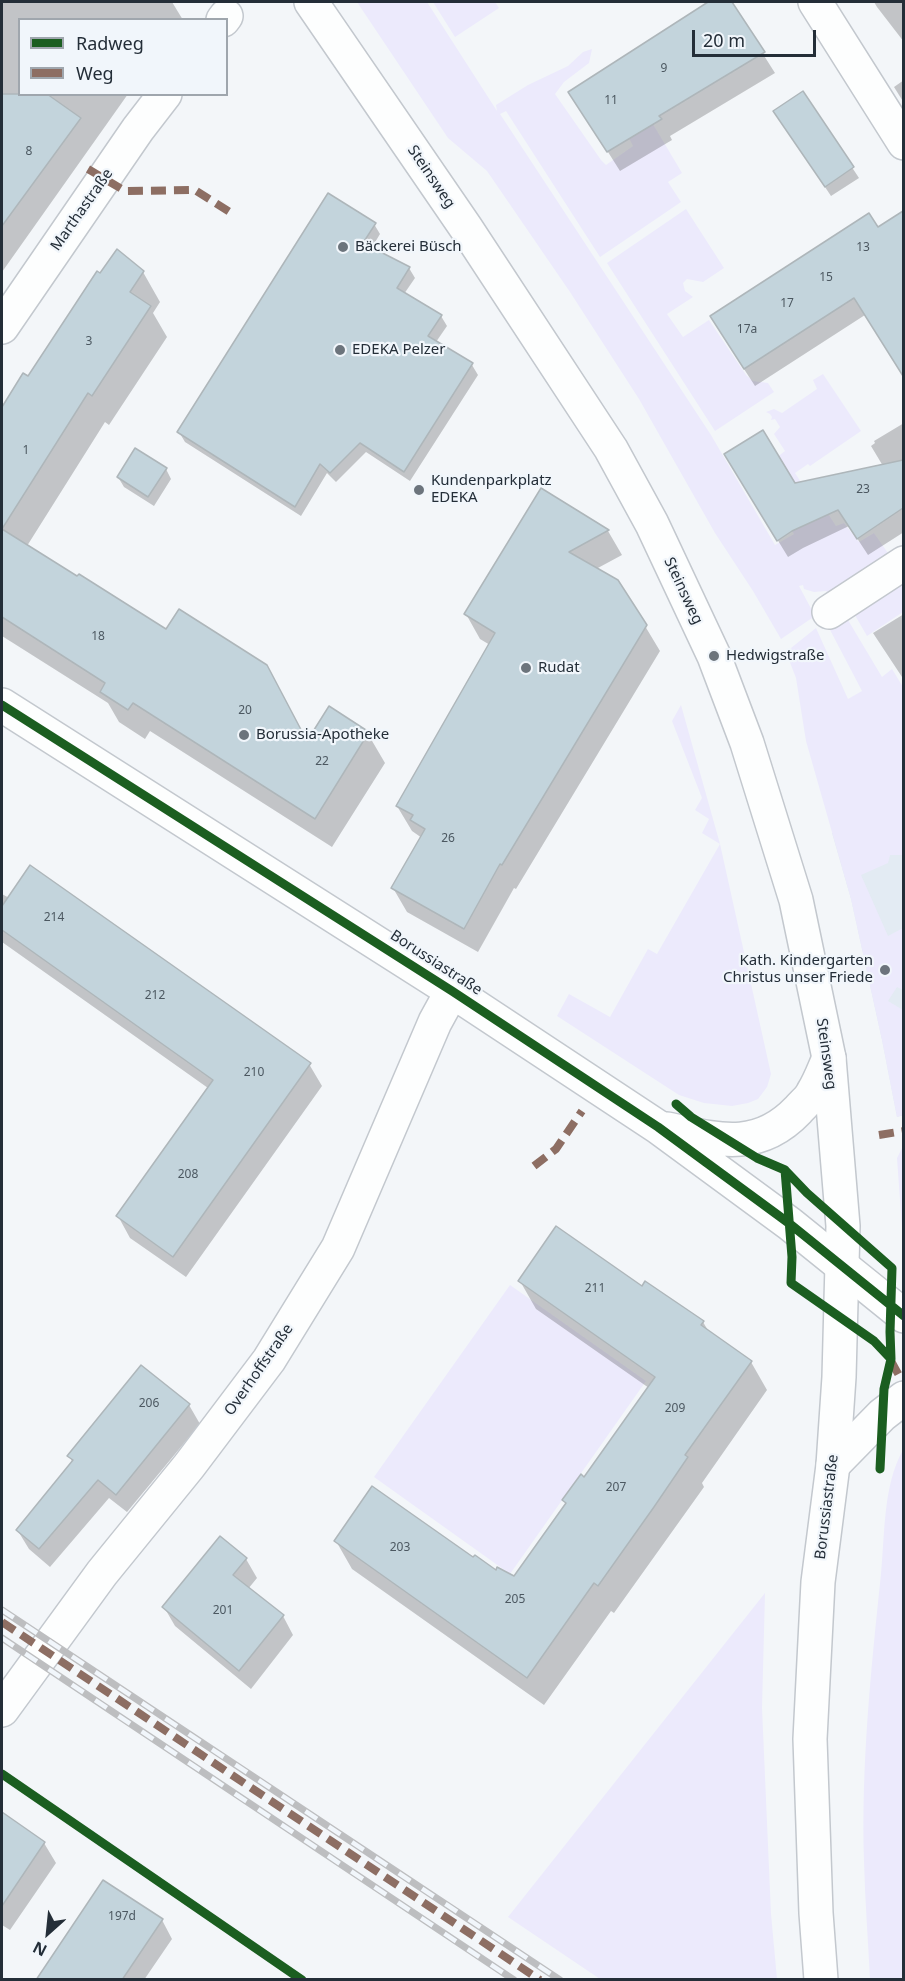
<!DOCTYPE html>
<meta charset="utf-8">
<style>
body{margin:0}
#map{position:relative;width:905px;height:1981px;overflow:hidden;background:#f3f6f9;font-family:"Noto Sans",sans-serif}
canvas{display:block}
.frame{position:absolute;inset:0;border:3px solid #242e38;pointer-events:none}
.legend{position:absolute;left:18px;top:18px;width:210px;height:78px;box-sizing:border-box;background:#f1f6fb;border:2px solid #9fa6ad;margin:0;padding:8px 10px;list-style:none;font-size:18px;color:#242e38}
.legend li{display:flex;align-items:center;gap:12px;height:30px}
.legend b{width:30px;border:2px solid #9fa6ad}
.north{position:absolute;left:18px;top:1903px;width:60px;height:60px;-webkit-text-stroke:4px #f1f6fb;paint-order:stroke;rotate:207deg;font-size:16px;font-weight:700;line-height:24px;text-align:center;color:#242e38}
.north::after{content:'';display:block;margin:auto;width:21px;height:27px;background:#242e38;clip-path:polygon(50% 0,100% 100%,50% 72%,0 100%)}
.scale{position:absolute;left:692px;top:30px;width:124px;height:27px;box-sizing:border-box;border:3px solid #242e38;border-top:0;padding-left:8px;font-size:18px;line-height:21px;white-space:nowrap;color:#242e38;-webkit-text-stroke:4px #f1f6fb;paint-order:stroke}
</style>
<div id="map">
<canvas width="905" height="1981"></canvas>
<div class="frame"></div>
<ul class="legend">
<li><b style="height:8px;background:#1b5e20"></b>Radweg</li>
<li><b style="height:8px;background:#8d6e63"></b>Weg</li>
</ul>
<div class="north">N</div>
<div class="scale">20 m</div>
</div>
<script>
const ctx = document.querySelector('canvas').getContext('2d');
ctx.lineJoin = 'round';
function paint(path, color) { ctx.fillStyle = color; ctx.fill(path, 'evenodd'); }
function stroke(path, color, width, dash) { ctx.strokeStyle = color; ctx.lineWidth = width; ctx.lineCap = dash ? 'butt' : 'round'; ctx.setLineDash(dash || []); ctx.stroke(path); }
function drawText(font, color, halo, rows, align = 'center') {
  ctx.font = font + ' "Noto Sans",sans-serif'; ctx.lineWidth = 4.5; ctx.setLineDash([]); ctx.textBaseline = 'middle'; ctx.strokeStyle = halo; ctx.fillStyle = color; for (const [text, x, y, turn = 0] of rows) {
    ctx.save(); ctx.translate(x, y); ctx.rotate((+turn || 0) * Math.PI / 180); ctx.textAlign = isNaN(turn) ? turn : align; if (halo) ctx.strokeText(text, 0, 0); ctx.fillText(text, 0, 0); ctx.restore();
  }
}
paint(new Path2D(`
 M903 784 904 1115 897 1117 882 1040 851 899 832 833Z`), '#e3ebf3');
paint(new Path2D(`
 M357 2H427L497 111 496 105 528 85 568 66 583 52 592 49 589 63 564 82 555 94 601 160 606 165 633 146 627 134 650 119 682 173 668 182 681 202 600 257 506 111 500 114 711 435 775 545 794 534 792 531 795 529 776 458 785 451 774 434 780 427 775 419 771 420 772 417 770 414 766 412 774 409 782 413 817 389 813 380 823 374 861 431 810 466 808 464 795 473 822 514 827 512 836 526 844 523 859 542 874 533 890 556 830 594 826 591 814 592 804 589 803 585 799 586 815 616 781 639 753 591 715 533 639 399 570 292 487 171 448 138Z
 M433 2H495L499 8 455 37Z
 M686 209 724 268 703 282 687 279 683 283 685 291 693 297 667 314 683 337 709 320 746 375 753 381 768 383 774 392 715 431 607 263Z
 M903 575V612L867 636 852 610Z
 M845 615 882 677 892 669 903 687V855H890L888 863 861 875 888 936 903 928V990L897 987 888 1001 903 1010V1115L897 1117 882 1040 851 899 806 741 796 678 786 652 816 628 848 699 862 691 828 626Z
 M681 705 720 844 771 1074 767 1087 758 1099 748 1103 732 1106 704 1103 679 1095 557 1016 569 994 610 1017 648 949 657 954 720 844 702 833 709 819 695 810 702 798 672 721Z
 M902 1148H903V1242L897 1158Z
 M510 1285 646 1381 510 1574 374 1477Z
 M903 1450V1979H870C868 1940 865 1900 864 1861 861 1766 871 1669 881 1574 885 1534 883 1485 903 1450Z
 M765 1593 762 1708 771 1914 777 1979H600L508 1917Z`), '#eceafc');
paint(new Path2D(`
 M2 2H172L183 20H20V94H128L2 272V126L16 106 2 97Z
 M711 2H730L775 73 670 136 672 140 620 171 570 92Z
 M874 2H904V42L877 7Z
 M904 80V103L894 87Z
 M803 93 859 178 831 196 781 121Z
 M894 219 904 234V278L900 280 904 281V367L900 369 865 315 755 386 722 335Z
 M374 224 380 234 371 249 409 268 415 278 404 294 441 316 447 326 436 342 472 365 478 375 410 481 366 452 336 482 327 473 301 516 185 442 179 432Z
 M143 272 160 302 153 313 167 337 109 425 105 422 27 546 166 631 307 743 329 709 368 734 385 763 332 847 150 731 145 739 119 722 108 703 2 636V410L23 375 29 378Z
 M904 423V532L868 555 849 526 803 548 788 557 736 472 794 484 883 466 871 446 875 443 874 441Z
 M166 469 171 479 154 506 124 487 118 477Z
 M541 490 608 531 622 555 596 569 645 626 660 651 516 889 514 888 478 952 407 912 393 888 422 838 412 831 397 806 490 645 480 639 466 614Z
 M904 614V680L873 633Z
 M2 894 309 1064 322 1086 186 1277 130 1238 118 1216 208 1088 2 942Z
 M520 1281 642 1288 703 1322 709 1332 751 1362 767 1390 702 1483 704 1487 614 1613 611 1611 544 1705 352 1569 336 1541 473 1559 496 1572 514 1578 567 1505 564 1500 584 1479 649 1388 536 1309Z
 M189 1405 200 1424 127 1512 109 1498 50 1567 29 1549 18 1531 73 1463 69 1456Z
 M246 1559 257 1578 248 1589 283 1616 293 1635 251 1689 175 1626 164 1607Z
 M2 1814 44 1843 56 1863 10 1930 2 1925Z
 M162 1920 172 1939 144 1980H38Z`), '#0003');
const building = new Path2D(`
 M708 2H732L765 52 659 116 662 119 607 152 568 92Z
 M803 91 854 167 825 187 773 111Z
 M2 94H47L81 118 2 226Z
 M328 193 376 223 363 243 410 267 397 288 442 315 428 336 473 363 404 472 360 443 330 473 320 464 295 507 177 432Z
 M903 211V376L854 298 744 369 710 316 869 213 878 227Z
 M117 249 144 271 130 292 151 306 92 396 88 393 2 529 77 576 79 574 166 629 179 609 267 665 307 741 329 706 369 732 315 819 133 703 128 710 100 692 105 683 2 617V407L23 373 28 376 97 271 100 273Z
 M763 430 795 483 903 460V508L857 539 838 510 792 531 777 541 724 454Z
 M135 448 167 468 148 497 117 477Z
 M541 488 609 530 569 552 618 580 647 625 502 865 500 864 464 929 391 888 425 829 410 820 413 815 396 806 495 633 464 614Z
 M30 865 311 1063 173 1257 116 1216 213 1080 2 930V906Z
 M556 1226 642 1286 645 1281 704 1321 701 1325 752 1361 685 1455 688 1457 654 1507 598 1586 594 1583 527 1678 334 1541 372 1486 473 1557 475 1555 496 1570 497 1567 514 1576 566 1503 562 1500 581 1474 584 1477 655 1377 518 1281Z
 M141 1365 190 1404 116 1495 98 1480 39 1549 16 1530 73 1460 67 1456Z
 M220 1536 247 1558 233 1575 284 1615 239 1671 162 1607Z
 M2 1812 45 1842 2 1906Z
 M103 1880 163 1919 122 1980H36Z`);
paint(building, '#c3d4dc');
stroke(building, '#aeb6ba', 1.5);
const minor = new Path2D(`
 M815 2 904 143
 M223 20 226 16
 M2 327 138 129 165 94
 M829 612 904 563
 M2 705 452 991 658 1127 790 1224 904 1316
 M667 1129C718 1140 758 1152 798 1110 803 1104 810 1099 813 1092 820 1081 824 1069 829 1058
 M833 1465 882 1415 904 1398
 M2 1710 102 1573 189 1466 269 1360 338 1248 435 1022 452 991`);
const secondary = new Path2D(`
 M311 2 466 228 611 449 652 524 714 656 747 743 796 900 829 1058 843 1226 839 1377 833 1465 818 1582 810 1739 816 1913 821 1980`);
stroke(minor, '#c3c8ce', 36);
stroke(secondary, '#c3c8ce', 36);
stroke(minor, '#fdfefe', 33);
stroke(secondary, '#fdfefe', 33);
const rail = new Path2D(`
 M2 1610 560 1980
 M2 1638 514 1980`);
stroke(rail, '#bdbec0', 7);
stroke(rail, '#f1f6fb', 4.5, [14]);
stroke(new Path2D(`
 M88 169 125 191 195 190 233 214
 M879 1135 904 1131
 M534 1166 556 1149 582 1111
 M891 1361 901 1379
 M2 1622 540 1980`), '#8d6e63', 8, [15, 8]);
stroke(new Path2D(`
 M2 705 452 991 658 1127 790 1224 904 1316
 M676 1104 691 1117 757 1158 785 1170 807 1193 892 1268 890 1332 891 1359 884 1389 880 1469
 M785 1170 792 1257 791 1283 874 1341 891 1359
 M2 1774 302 1980`), '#1b5e20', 9);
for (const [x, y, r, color] of [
 [343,247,6,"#6c747c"],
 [340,350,6,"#6c747c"],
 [419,490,6,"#6c747c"],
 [714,656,6,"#6c747c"],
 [526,668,6,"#6c747c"],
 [244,735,6,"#6c747c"],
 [885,970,6,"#6c747c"]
]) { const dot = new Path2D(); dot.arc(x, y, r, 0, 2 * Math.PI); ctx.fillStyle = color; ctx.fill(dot); stroke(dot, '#f1f6fb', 2); }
drawText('12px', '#4c5861', null, [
 ["9",664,69],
 ["11",611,101],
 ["8",29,152],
 ["13",863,248],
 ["15",826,278],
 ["17",787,304],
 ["17a",747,330],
 ["3",89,342],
 ["1",26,451],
 ["23",863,490],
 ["18",98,637],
 ["20",245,711],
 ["22",322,762],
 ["26",448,839],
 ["214",54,918],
 ["212",155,996],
 ["210",254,1073],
 ["208",188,1175],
 ["211",595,1289],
 ["206",149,1404],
 ["209",675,1409],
 ["207",616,1488],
 ["203",400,1548],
 ["205",515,1600],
 ["201",223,1611],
 ["197d",122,1917]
]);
drawText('15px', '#242e38', '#f1f6fb', [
 ["Steinsweg",431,177,56],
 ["Marthastraße",82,210,-55],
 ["Steinsweg",683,591,65],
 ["Borussiastraße",436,963,33],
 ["Steinsweg",826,1054,82],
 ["Overhoffstraße",259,1370,-55],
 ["Borussiastraße",827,1507,-83]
]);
drawText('15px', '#242e38', '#f1f6fb', [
 ["Bäckerei Büsch",355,247],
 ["EDEKA Pelzer",352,350],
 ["Kundenparkplatz",431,481],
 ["EDEKA",431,498],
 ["Hedwigstraße",726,656],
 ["Rudat",538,668],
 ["Borussia-Apotheke",256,735],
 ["Kath. Kindergarten",873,961,"right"],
 ["Christus unser Friede",873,978,"right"]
], 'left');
</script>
